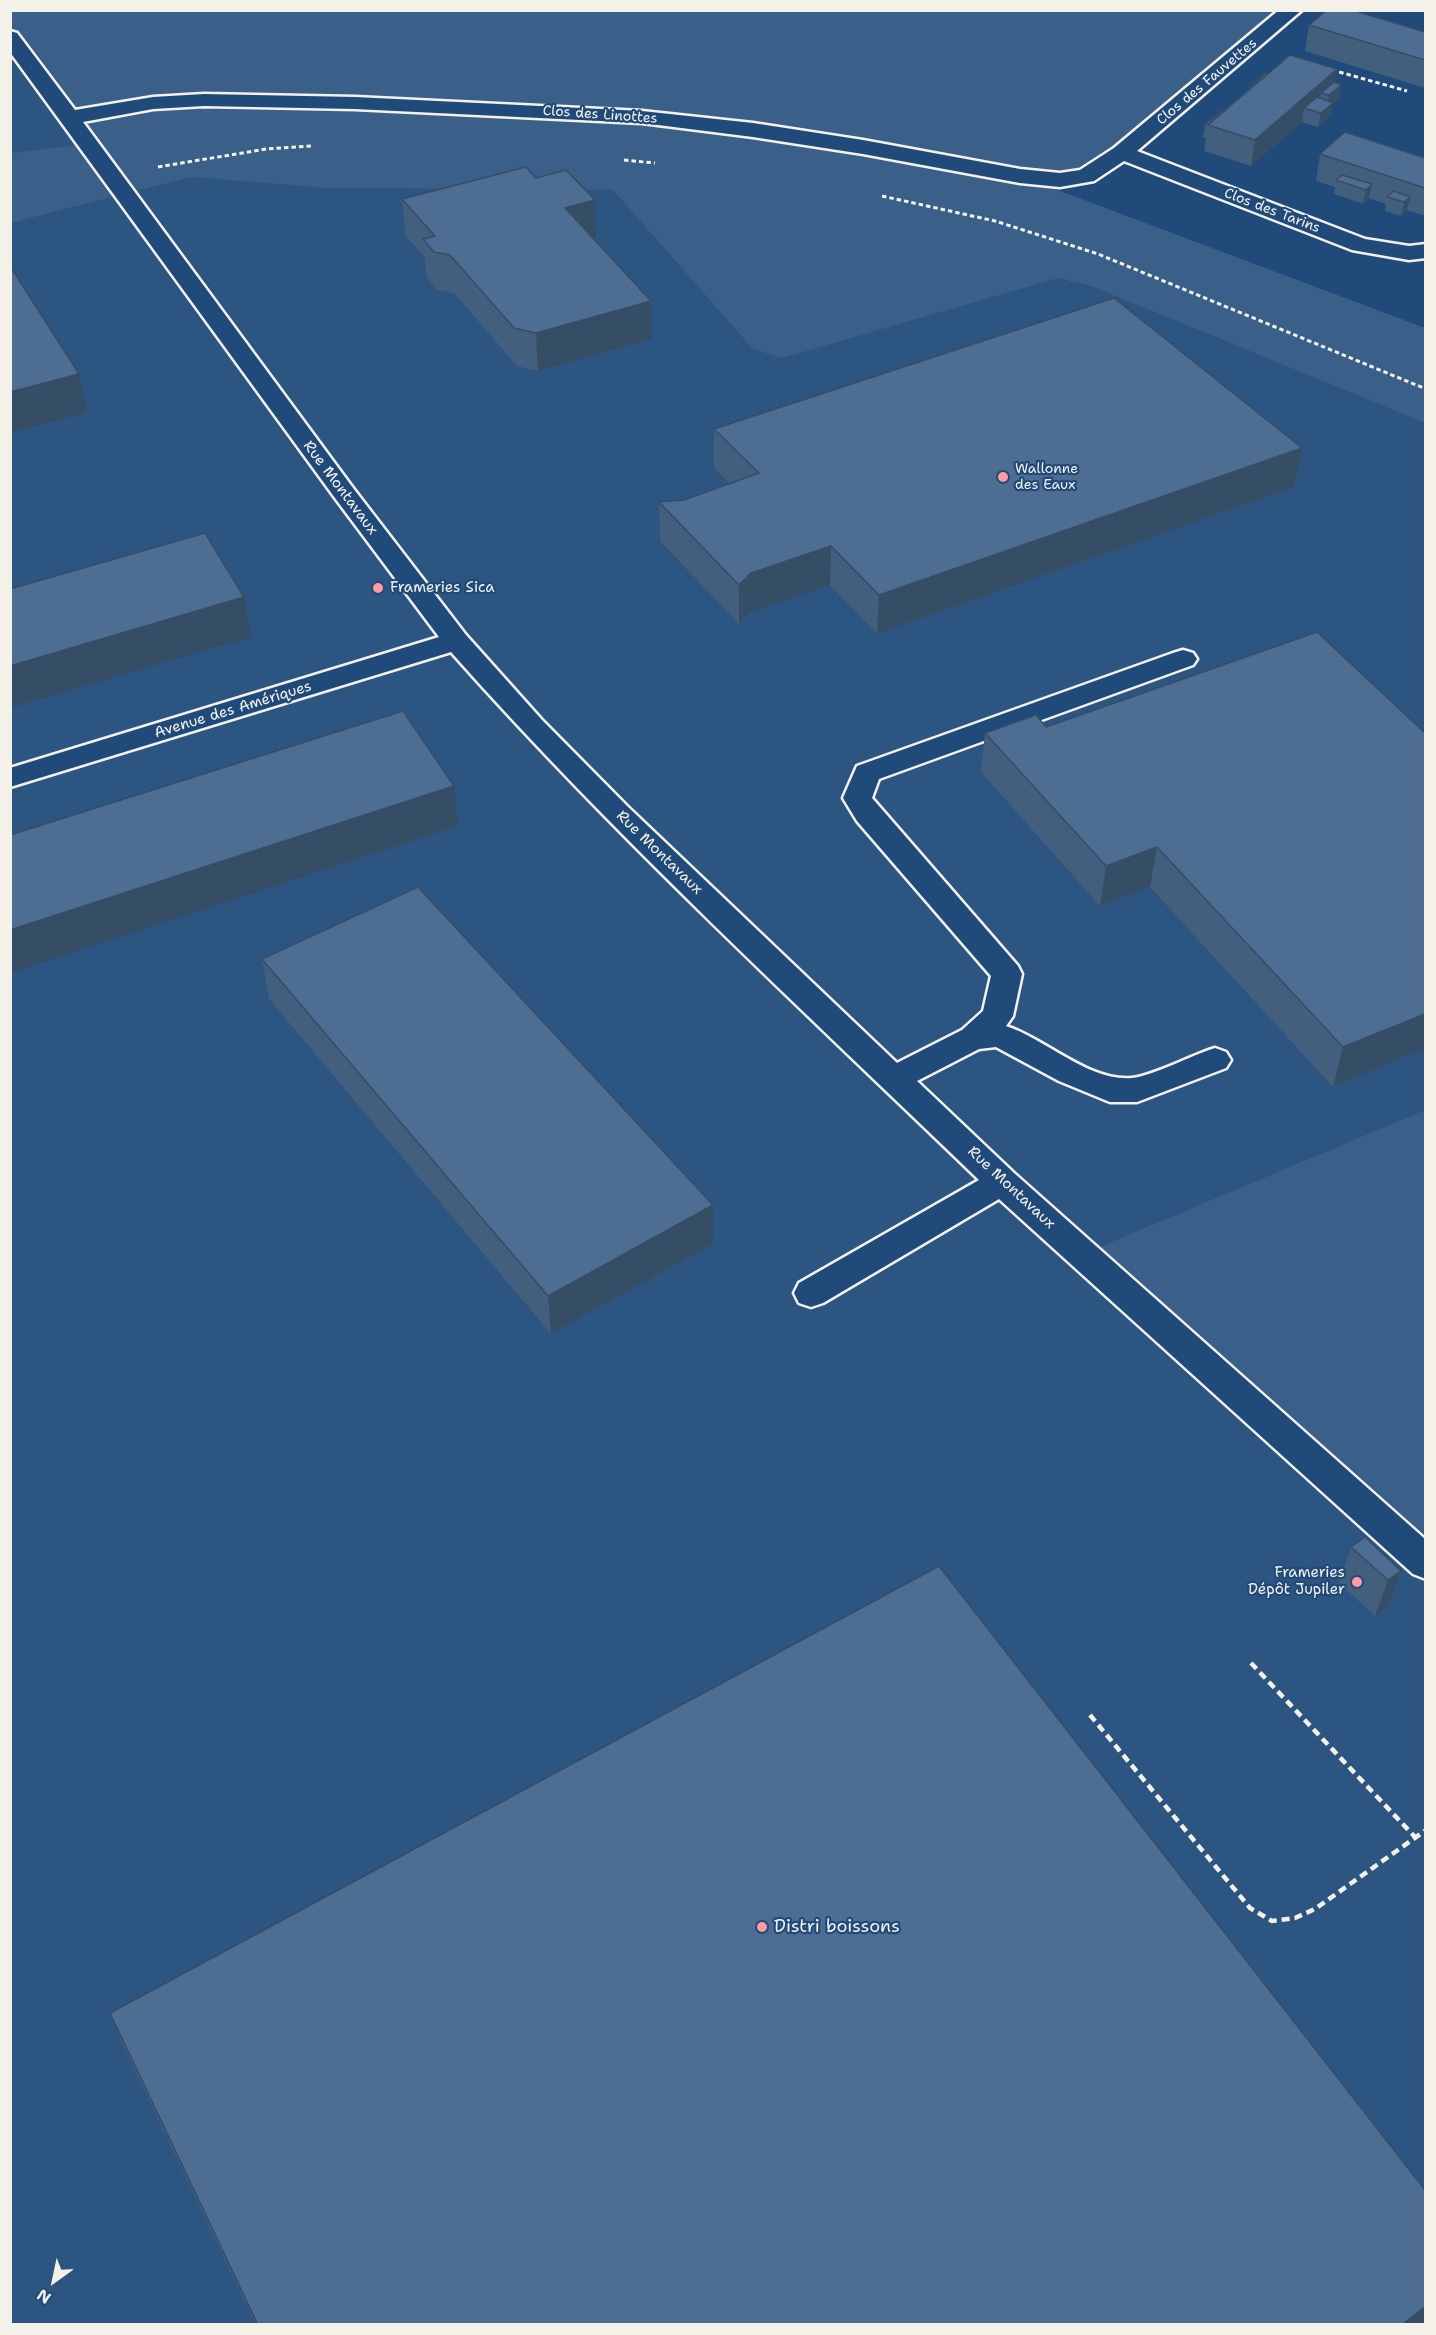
<!DOCTYPE html>
<meta charset="utf-8">
<style>
body{margin:0}
#map{position:relative;width:1436px;height:2335px;overflow:hidden;background:#1f4a7a;font-family:"Shantell Sans",sans-serif}
canvas{display:block}
.frame{position:absolute;inset:0;border:12px solid #f4f1e8;pointer-events:none}
.north{position:absolute;left:24px;top:2251px;width:60px;height:60px;-webkit-text-stroke:4px #1f4a7a;paint-order:stroke;rotate:213deg;font-size:16px;font-weight:700;line-height:24px;text-align:center;color:#f4f1e8}
.north::after{content:'';display:block;margin:auto;width:21px;height:27px;background:#f4f1e8;clip-path:polygon(50% 0,100% 100%,50% 72%,0 100%)}
</style>
<div id="map">
<canvas width="1436" height="2335"></canvas>
<div class="frame"></div>
<div class="north">N</div>
</div>
<script>
const ctx = document.querySelector('canvas').getContext('2d');
ctx.lineJoin = 'round';
function paint(path, color) { ctx.fillStyle = color; ctx.fill(path, 'evenodd'); }
function stroke(path, color, width, dash) { ctx.strokeStyle = color; ctx.lineWidth = width; ctx.lineCap = dash ? 'butt' : 'round'; ctx.setLineDash(dash || []); ctx.stroke(path); }
function drawText(font, color, halo, rows, align = 'center') {
  ctx.font = font + ' "Shantell Sans",sans-serif'; ctx.lineWidth = 4.5; ctx.setLineDash([]); ctx.textBaseline = 'middle'; ctx.strokeStyle = halo; ctx.fillStyle = color; for (const [text, x, y, turn = 0] of rows) {
    ctx.save(); ctx.translate(x, y); ctx.rotate((+turn || 0) * Math.PI / 180); ctx.textAlign = isNaN(turn) ? turn : align; if (halo) ctx.strokeText(text, 0, 0); ctx.fillText(text, 0, 0); ctx.restore();
  }
}
paint(new Path2D(`
 M11 38 980 169 1425 331V2324H11Z`), '#2d5581');
paint(new Path2D(`
 M11 10 1292 11 1086 176 1023 177 1425 328V423L1094 287 1058 278 782 358 753 349 613 190 328 188 190 177 11 223V153L88 144 11 49Z
 M1425 1110V1563L1083 1254Z`), '#3a5f88');
const minor = new Path2D(`
 M1279 10H1302L1137 151 1365 239 1409 246 1426 244V258L1409 260 1352 250 1124 161 1094 181 1060 187 1020 183 863 154 753 137 642 123 355 109 204 106 153 109 83 122 353 488 466 635 542 720 627 806 897 1063 962 1030 983 1011 991 976 857 821 843 798 857 766 1173 653 1183 650 1193 653 1197 659 1193 665 879 779 872 798 1018 966 1022 974 1013 1016 1006 1026C1046 1039 1089 1082 1132 1078 1153 1076 1192 1055 1215 1048L1226 1052 1231 1060 1226 1068 1137 1102H1110L1059 1081 996 1047 979 1049 917 1081 1014 1173 1426 1540V1579L1413 1574 999 1199 823 1303 811 1307 799 1303 794 1293 799 1283 979 1180C800 1007 616 838 451 652L10 787V768L439 637 335 498 10 52V31L17 33 75 110 153 97 204 94 355 97 642 111 753 123 863 140 1020 169 1060 173 1080 170 1114 148Z`);
stroke(minor, '#f4f1e8', 5);
stroke(new Path2D(`
 M1332 70 1407 91
 M624 160 655 163
 M158 167 266 149 311 146
 M882 196 995 221 1098 254 1426 389`), '#f4f1e8', 3, [4.5, 3]);
stroke(new Path2D(`
 M1251 1663 1415 1837
 M1090 1715 1250 1908 1272 1921 1295 1918 1315 1909 1426 1830`), '#f4f1e8', 4.5, [8, 5]);
paint(minor, '#1f4a7a');
paint(new Path2D(`
 M1309 25 1425 32V88L1305 51Z
 M1337 69 1334 82 1341 85 1339 98 1333 103 1331 116 1318 127 1302 122 1251 166 1204 151 1206 138 1203 137 1205 124 1223 111 1250 88 1251 86 1267 74Z
 M1320 154 1425 158V216L1407 210 1401 216 1385 211 1386 204 1369 198 1363 204 1334 194 1335 187 1316 181Z
 M402 199 596 238 593 239 651 301 652 339 538 371 517 366 454 293 437 290 426 277 425 258 406 236Z
 M714 429 1302 448 1294 487 877 634 830 585 751 612 739 624 660 541 659 502 684 500 730 484 714 468Z
 M1046 727 1425 733V1048L1333 1087 1150 887 1100 906 981 772 985 733Z
 M262 959 713 1244 551 1334 269 999Z
 M1351 1547 1401 1571 1388 1607 1375 1616 1339 1583Z
 M110 2013 1425 2322 1423 2325H256L123 2045Z`), '#425f7e');
paint(new Path2D(`
 M1337 69 1332 92 1341 85 1339 98 1333 103 1331 116 1318 127 1321 113 1327 108 1329 95 1321 93 1319 107 1304 108 1302 122 1251 166 1255 140Z
 M1372 184 1369 198 1363 204 1366 190Z
 M1410 197 1407 210 1401 216 1404 202Z
 M595 200 596 238 566 246 565 208Z
 M651 301 652 339 538 371 536 333Z
 M79 374 87 412 10 433V392Z
 M1302 448 1294 487 877 634 879 595Z
 M831 546 830 585 751 612 739 624V585L751 573Z
 M244 597 251 637 10 708V666Z
 M454 786 458 826 10 973V930Z
 M1157 847 1150 887 1100 906 1106 866Z
 M1425 1014V1048L1333 1087 1343 1047Z
 M713 1205V1244L551 1334 548 1296Z
 M1401 1571 1388 1607 1375 1616 1388 1580Z
 M1425 2307V2322L1423 2325H1401Z`), '#364d66');
const building = new Path2D(`
 M1327 10H1352L1425 32V60L1309 25Z
 M1290 55 1337 69 1255 140 1208 125Z
 M1265 73 1267 74 1253 86H1251Z
 M1334 82 1341 85 1329 95 1321 93Z
 M1317 97 1333 103 1321 113 1304 108Z
 M1221 111H1223L1208 124H1205Z
 M1345 132 1425 158V188L1320 154Z
 M526 167 536 178 566 170 595 200 565 208 651 301 536 333 514 328 450 255 434 252 423 239 435 236 402 199Z
 M1342 175 1372 184 1366 190 1336 180Z
 M1394 191 1410 197 1404 202 1387 197Z
 M10 266 79 374 10 392Z
 M1114 298 1302 448 879 595 831 546 751 573 739 585 659 502 684 500 759 473 714 429Z
 M205 533 244 597 10 666V589Z
 M1317 632 1425 733V1014L1343 1047 1157 847 1106 866 985 733 1036 715 1046 727Z
 M403 711 454 786 10 930V835Z
 M418 887 713 1205 548 1296 262 959Z
 M1365 1537 1401 1571 1388 1580 1351 1547Z
 M939 1566 1425 2190V2307L1401 2325H258L110 2013Z`);
paint(building, '#4d6e92');
stroke(building, '#364d66', 1.5);
for (const [x, y, r, color] of [
 [1003,477,6,"#ff9aa2"],
 [378,588,6,"#ff9aa2"],
 [1357,1582,6,"#ff9aa2"],
 [762,1927,6,"#ff9aa2"]
]) { const dot = new Path2D(); dot.arc(x, y, r, 0, 2 * Math.PI); ctx.fillStyle = color; ctx.fill(dot); stroke(dot, '#1f4a7a', 2); }
drawText('14px', '#f4f1e8', '#1f4a7a', [
 ["Clos des Fauvettes",1207,82,-40],
 ["Clos des Linottes",600,115,4],
 ["Clos des Tarins",1272,211,21]
]);
drawText('14px', '#f4f1e8', '#1f4a7a', [
 ["Wallonne",1015,469],
 ["des Eaux",1015,485]
], 'left');
drawText('15px', '#f4f1e8', '#1f4a7a', [
 ["Rue Montavaux",340,488,53],
 ["Avenue des Amériques",233,710,-17],
 ["Rue Montavaux",659,853,44],
 ["Rue Montavaux",1011,1188,43]
]);
drawText('15px', '#f4f1e8', '#1f4a7a', [
 ["Frameries Sica",390,588],
 ["Frameries",1345,1573,"right"],
 ["Dépôt Jupiler",1345,1590,"right"]
], 'left');
drawText('18px', '#f4f1e8', '#1f4a7a', [
 ["Distri boissons",774,1927]
], 'left');
</script>
